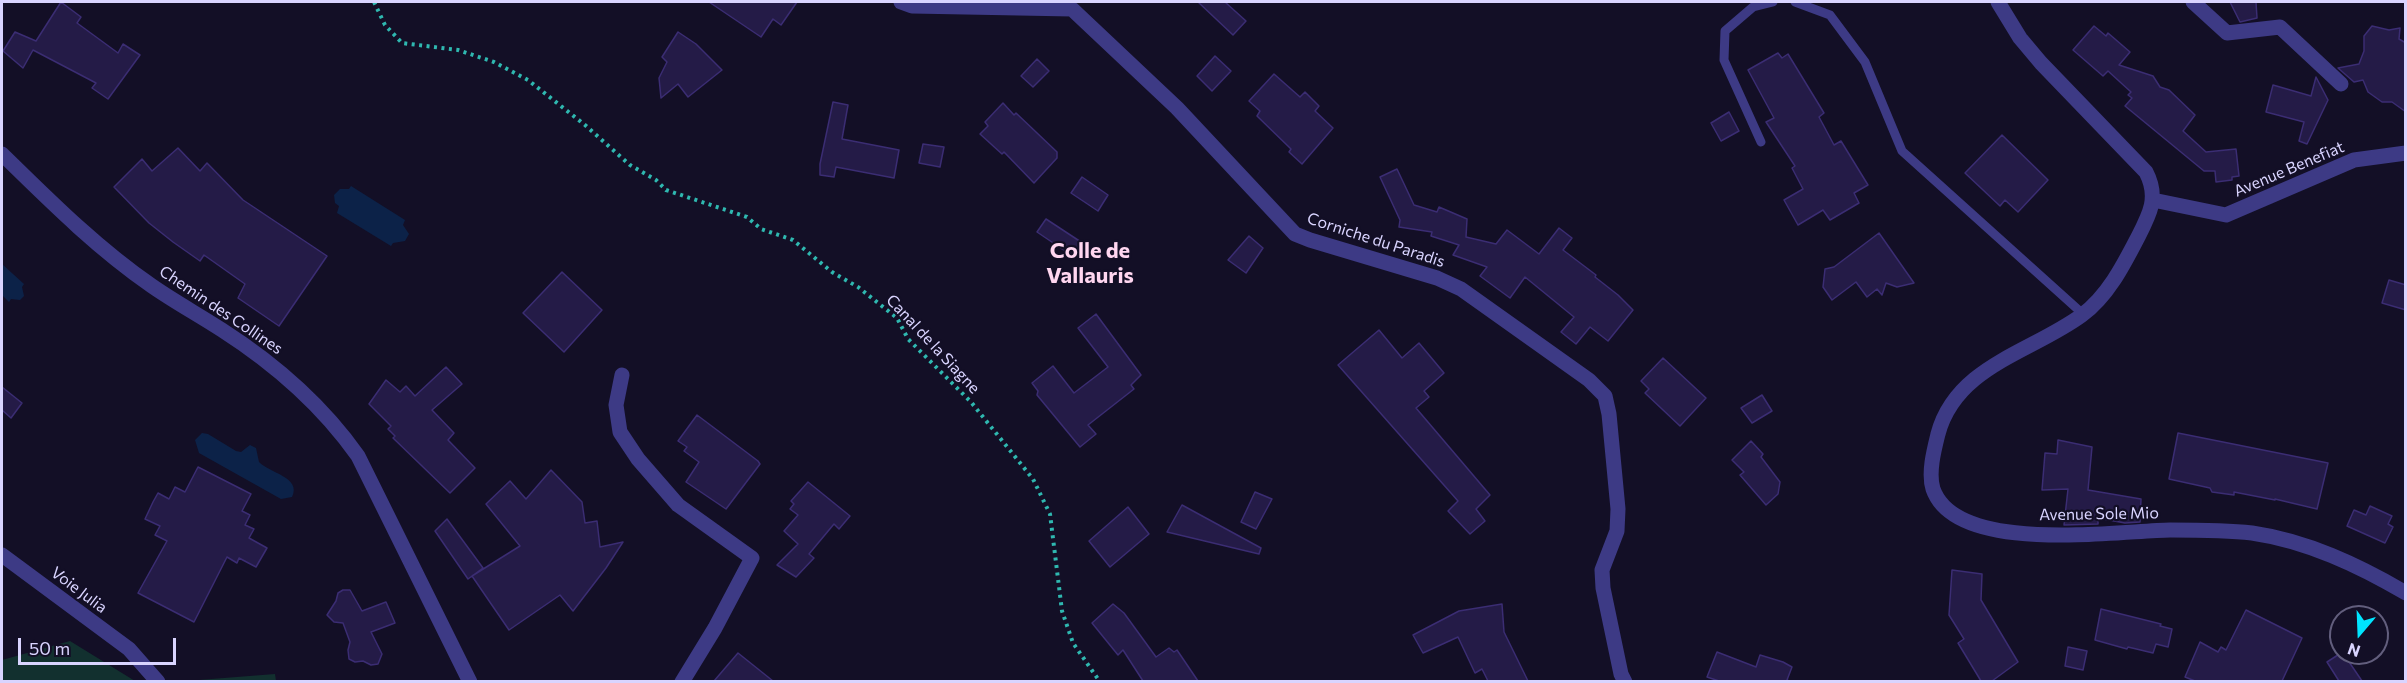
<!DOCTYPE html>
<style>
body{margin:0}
#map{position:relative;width:2407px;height:683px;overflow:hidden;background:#130f26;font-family:Commissioner,sans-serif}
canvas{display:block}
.frame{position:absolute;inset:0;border:3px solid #d9d4ff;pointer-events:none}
.north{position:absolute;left:2329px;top:605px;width:60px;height:60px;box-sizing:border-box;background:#130f26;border:2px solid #625e7d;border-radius:50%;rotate:199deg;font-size:16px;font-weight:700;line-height:24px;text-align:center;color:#d9d4ff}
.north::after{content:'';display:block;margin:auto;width:21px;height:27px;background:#00e5ff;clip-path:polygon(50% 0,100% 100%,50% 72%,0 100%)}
.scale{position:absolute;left:18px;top:638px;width:158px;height:27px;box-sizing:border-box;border:3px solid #d9d4ff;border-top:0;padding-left:8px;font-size:18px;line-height:21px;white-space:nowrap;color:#d9d4ff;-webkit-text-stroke:4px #130f26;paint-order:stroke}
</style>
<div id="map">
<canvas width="2407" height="683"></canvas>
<div class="frame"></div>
<div class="north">N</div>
<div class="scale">50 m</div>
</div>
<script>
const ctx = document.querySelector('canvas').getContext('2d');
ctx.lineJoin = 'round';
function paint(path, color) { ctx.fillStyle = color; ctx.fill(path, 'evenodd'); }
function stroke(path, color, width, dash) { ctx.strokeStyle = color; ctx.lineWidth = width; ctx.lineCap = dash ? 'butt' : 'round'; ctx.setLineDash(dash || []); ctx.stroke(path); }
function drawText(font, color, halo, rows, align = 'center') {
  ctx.font = font + ' Commissioner,sans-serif'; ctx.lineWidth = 4.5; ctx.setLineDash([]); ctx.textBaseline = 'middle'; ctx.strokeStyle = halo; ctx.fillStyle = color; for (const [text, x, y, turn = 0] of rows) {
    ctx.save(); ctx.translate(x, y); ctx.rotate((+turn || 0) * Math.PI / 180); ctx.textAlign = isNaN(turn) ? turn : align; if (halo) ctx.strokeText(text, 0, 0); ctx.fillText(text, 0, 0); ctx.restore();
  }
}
paint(new Path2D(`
 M70 641 135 681H2V660Z
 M275 674 276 681H186Z`), '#12302f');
paint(new Path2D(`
 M351 186 405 220 403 225 409 234 405 241 393 243 391 246 337 213 339 206 335 203 334 195 340 189H349Z
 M2 264 24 284 22 287 24 296 20 300 11 299 9 302 2 295Z
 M202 433 208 434 236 451 241 452 250 445 256 448 259 462C269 473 302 477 292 497L281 499 199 453 195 440Z`), '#0c2248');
const building = new Path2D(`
 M61 2 81 17 77 23 118 53 123 44 140 55 108 99 92 88 96 83 33 50 23 68 3 51 15 32 36 41Z
 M709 2H797L781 25 773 19 761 37Z
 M1198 2H1225L1246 21 1233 35Z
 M2230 2H2256L2257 18 2240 22Z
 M2094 26 2106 36 2108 33 2130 52 2119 65 2153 76 2160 87 2169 90 2195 115 2183 131 2206 152 2236 149 2239 176 2232 177V180L2216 182 2215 171H2204L2125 106 2132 98 2128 95 2131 92 2108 71 2103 76 2073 50Z
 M2372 26 2389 30 2400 28 2399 39 2406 43V112L2392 102H2382L2368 92 2363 80 2354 82 2338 68 2359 64 2364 51V36Z
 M678 32 696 44 722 70 688 97 678 84 661 98 659 78 667 62 662 57Z
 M1778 53 1782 58 1788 54 1824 113 1819 117 1834 145 1841 141 1868 185 1854 193 1859 203 1830 220 1823 210 1798 225 1784 200 1803 189 1792 168 1795 166 1766 122 1774 118 1748 70Z
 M1215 56 1231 71 1212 91 1197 76Z
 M1037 59 1049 71 1033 87 1021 76Z
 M1274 74 1300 97 1305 92 1319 106 1315 111 1333 128 1302 164 1289 152 1291 149 1257 116 1260 111 1249 101Z
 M2316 77 2328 100 2307 144 2299 141 2304 122 2266 112 2273 85 2311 96Z
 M833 102 848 105 842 139 899 150 894 178 836 167 834 177 820 175V164Z
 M1003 103 1014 115 1016 113 1057 152V158L1034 183 1004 152 1002 154 980 134 988 126 985 122Z
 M1729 112 1739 131 1721 141 1711 123Z
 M2002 135 2048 180 2018 212 2005 200 2000 206 1965 173Z
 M923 144 944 147 940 167 919 163Z
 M178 148 200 171 207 163 243 200 327 256 279 326 238 298 245 284 204 255 200 261 173 242 149 223 114 187 142 159 152 171Z
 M1397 169 1414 205 1437 212 1439 207 1467 219 1466 237 1496 244 1507 230 1539 254 1559 228 1572 238 1563 250 1596 275 1595 277 1618 295 1633 310 1608 341 1590 327 1576 344 1561 332 1574 317 1525 277 1510 298 1480 276 1487 267 1453 255 1459 245 1431 236 1432 232 1399 227 1400 220 1380 177Z
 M1082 177 1108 195 1098 211 1071 193Z
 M1046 219 1081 242 1071 255 1037 232Z
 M1879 233 1914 283 1897 287 1886 283 1882 295 1877 289 1867 297 1856 282 1832 300 1823 287 1825 269 1834 267Z
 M1249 236 1263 248 1246 273 1228 260Z
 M562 272 602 310 564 352 523 313Z
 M2389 280 2406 285V310L2382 303Z
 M1096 314 1141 375 1131 385 1134 389 1088 425 1096 434 1080 447 1037 395 1038 391 1032 383 1053 366 1074 393 1108 367 1078 328Z
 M1379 330 1402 358 1419 343 1444 373 1424 391 1429 397 1416 408 1490 495 1476 509 1485 521 1470 534 1448 511 1458 501 1338 365Z
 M1663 358 1706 398 1680 426 1645 393 1649 389 1641 381Z
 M446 367 462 384 432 410 454 433 448 440 475 468 450 493 393 438 395 436 388 429 391 426 369 404 386 380 400 392 406 386 415 396Z
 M2 387 22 403 11 418 2 410Z
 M1762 395 1772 411 1752 423 1741 408Z
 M697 415 758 461 760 464 726 509 686 482 699 462 684 451 687 447 678 441Z
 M2178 433 2328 463 2317 509 2275 499V500L2234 492V495L2212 492 2210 488 2169 479Z
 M2058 440 2092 447 2088 490 2141 499 2140 522 2125 523 2098 518V524L2064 525 2068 489 2042 490 2045 453 2057 454Z
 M1751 441 1763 454 1761 457 1780 482 1778 494 1766 505 1740 475 1744 472 1732 460Z
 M198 467 251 494 242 511 250 515 245 525 254 529 249 538 267 548 256 567 239 558 237 563 227 557 194 622 138 593 167 541 155 535 160 526 145 519 153 502 158 493 169 499 175 487 185 492Z
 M551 470 582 502 585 523 597 521 600 547 623 542 606 568 573 611 560 595 509 630 472 576 520 546 486 504 510 481 526 499Z
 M808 482 850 516 839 529 834 524 809 554 814 558 796 577 777 565 798 544 784 531 798 515 790 509 794 504 791 501Z
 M1255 492 1272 499 1256 529 1241 522Z
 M1182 505 1261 548 1259 554 1167 532Z
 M2370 506 2392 516 2388 524 2393 527 2385 543 2347 526 2354 510 2366 515Z
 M1128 507 1149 534 1110 567 1089 541Z
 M447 519 483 568 468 579 435 531Z
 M1952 570 1982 574 1981 600 2018 662 1992 681H1981L1958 643 1964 639 1949 615Z
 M343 590H350L362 611 386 602 395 623 371 632 382 654 378 664 371 665 363 661 355 662 349 659 348 650 350 642 343 623 334 622 327 615 336 601 338 593Z
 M1113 604 1124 613 1156 657 1169 648 1174 652 1177 650 1198 681H1143L1123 650 1118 655 1092 623Z
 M1502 604 1504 632 1528 681H1488L1482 669 1475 673 1458 637 1423 653 1413 635 1459 611Z
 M2101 609 2161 624 2160 626 2172 629 2168 647 2156 644 2153 653 2128 647 2127 649 2095 640Z
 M2246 610 2302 638 2282 681H2195L2185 677 2200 642 2218 652 2221 647 2226 650Z
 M2068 647 2087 651 2083 670 2065 666Z
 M1717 652 1756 667 1760 655 1783 662 1792 667 1787 680 1789 681H1719L1707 677Z
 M738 653 773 681H714Z
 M2341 653H2343L2362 681H2339L2327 662Z`);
paint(building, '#241b47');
stroke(building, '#3b2d73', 1.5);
stroke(new Path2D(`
 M374 2 385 25 402 43 458 50 494 62 528 80 585 125 630 165 656 180 666 190 747 217 761 229 793 240 832 272 858 287 897 318 908 339 971 402 1033 479 1050 514 1062 611 1073 643 1100 682`), '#2fb8b0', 4, [3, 4.5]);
stroke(new Path2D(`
 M1795 2 1830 15 1865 62 1902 151 2083 314
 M1761 142 1724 60 1725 31 1753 7 1773 2`), '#3d3a85', 9);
stroke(new Path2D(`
 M901 2 912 6 1072 9 1177 108 1295 234 1310 240 1437 278 1461 289 1589 380 1605 396 1609 414 1618 509 1617 531 1602 570 1603 588 1621 674 1625 682
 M1998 2 2020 38 2041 63 2146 172C2159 197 2150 214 2138 237 2124 264 2108 296 2082 315 2032 352 1956 366 1938 434 1934 450 1928 473 1933 489 1956 555 2115 531 2170 530 2197 530 2226 530 2252 533 2307 541 2358 565 2406 593
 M2193 2 2227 33 2280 27 2341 84
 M2 154C50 201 97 248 152 286 175 302 199 315 222 330 275 364 322 405 358 456L470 682
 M2153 200 2226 215 2354 160 2406 153
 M622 375 616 405 620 432 638 459 678 505 752 558 715 628 682 682
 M2 555 129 649 158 682`), '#3d3a85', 15);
drawText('16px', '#d9d4ff', '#130f26', [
 ["Avenue Benefiat",2289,169,-23],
 ["Corniche du Paradis",1376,240,18],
 ["Chemin des Collines",221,310,34],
 ["Canal de la Siagne",933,344,47],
 ["Avenue Sole Mio",2099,514,-1],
 ["Voie Julia",79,590,37]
]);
drawText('bold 22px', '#ffd6f0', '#130f26', [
 ["Colle de",1090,251],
 ["Vallauris",1090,276]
]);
</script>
